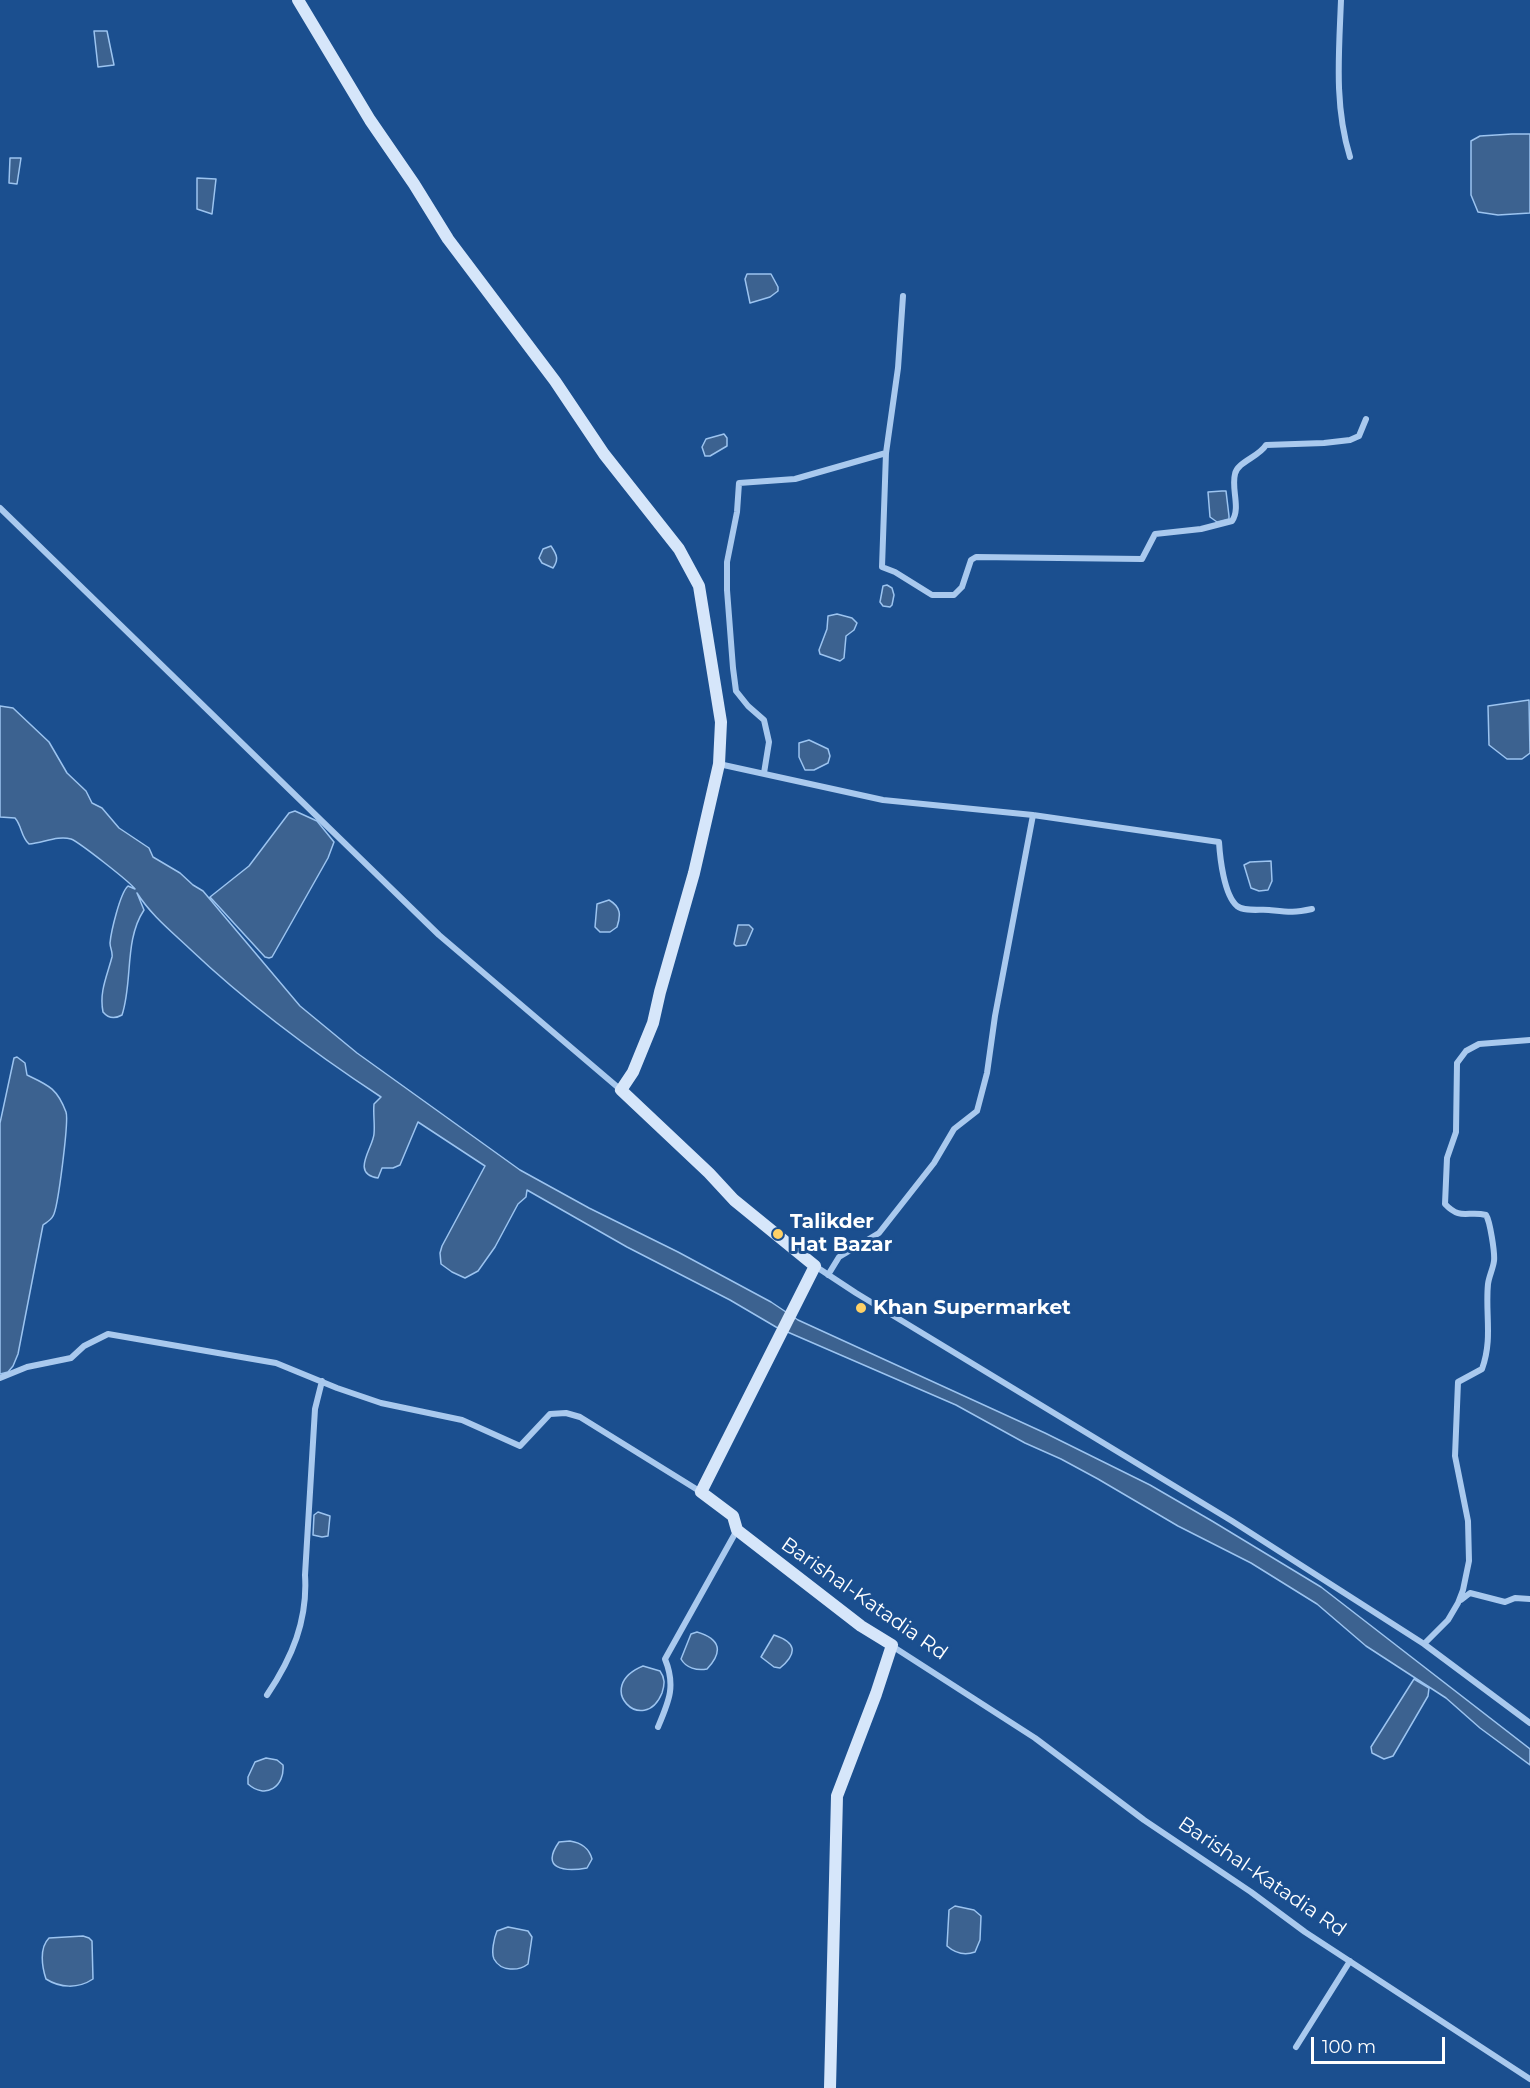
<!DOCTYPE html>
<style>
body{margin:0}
#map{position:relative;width:1530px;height:2088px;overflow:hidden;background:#1b4f8f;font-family:Montserrat,sans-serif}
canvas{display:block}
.scale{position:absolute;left:1311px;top:2037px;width:134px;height:27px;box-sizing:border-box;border:3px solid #fff;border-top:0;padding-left:8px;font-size:18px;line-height:21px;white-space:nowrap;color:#fff;-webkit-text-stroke:4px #1b4f8f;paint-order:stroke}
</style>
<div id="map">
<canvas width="1530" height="2088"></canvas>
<div class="scale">100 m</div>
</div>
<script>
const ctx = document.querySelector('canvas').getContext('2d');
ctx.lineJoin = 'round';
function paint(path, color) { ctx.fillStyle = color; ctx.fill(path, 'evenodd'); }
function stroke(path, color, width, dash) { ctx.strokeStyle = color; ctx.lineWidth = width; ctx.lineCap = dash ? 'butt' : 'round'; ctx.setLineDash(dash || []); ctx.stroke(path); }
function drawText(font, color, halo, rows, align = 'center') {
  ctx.font = font + ' Montserrat,sans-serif'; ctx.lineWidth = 6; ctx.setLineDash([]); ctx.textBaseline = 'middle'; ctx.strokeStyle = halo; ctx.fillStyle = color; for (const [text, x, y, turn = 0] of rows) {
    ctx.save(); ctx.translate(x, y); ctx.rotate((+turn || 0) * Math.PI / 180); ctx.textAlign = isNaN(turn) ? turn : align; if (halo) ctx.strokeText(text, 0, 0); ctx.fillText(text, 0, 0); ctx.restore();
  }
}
const water = new Path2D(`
 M94 31H107L114 65 98 67Z
 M1512 134H1530V213L1498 215 1478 212 1471 195V141L1480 136Z
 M10 158H21L17 184 9 183Z
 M197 178 216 179 212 214 197 209Z
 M747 274H771L778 287V291L770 297 750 303 745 279Z
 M724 434 727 438V446L710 456H705L702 447 706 439Z
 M1222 491H1226L1229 516V519L1217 522 1210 517 1208 492Z
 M551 546C557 555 559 559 553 568L542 563 539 558 543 549Z
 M887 585 892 588 894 595 892 605 890 607 883 606 880 602 883 586Z
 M837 614 852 618 857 623 854 630 846 636 844 658 840 661 820 654 819 650 827 629 828 616Z
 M1529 700 1530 753 1522 759H1507L1489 745 1488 706Z
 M0 706 13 708 49 742 67 773 86 791 92 803 102 808 119 828 149 848 153 857 180 873 193 885 203 891 300 1006 357 1053 520 1170 589 1208 678 1252 771 1302 798 1320 1045 1433 1150 1485 1212 1521 1321 1587 1530 1749V1765L1480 1728 1446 1698 1366 1646 1317 1604 1251 1563 1178 1526 1098 1479 1061 1459 1025 1443 956 1405 776 1327 730 1300 627 1247 527 1190 526 1197 518 1204 495 1247 478 1271 465 1278 452 1272 441 1264 440 1253 442 1246 485 1166 418 1122 400 1165 393 1168H382L378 1178C350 1174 373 1148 374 1134 375 1124 373 1114 374 1104L381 1097C314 1053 248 1004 190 949 171 931 151 915 137 893L144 910C124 940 133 982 122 1015 115 1019 108 1018 103 1012 99 992 107 976 112 957 113 952 110 948 110 943 111 932 120 893 128 886L135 889C130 882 79 842 71 839 58 835 43 843 29 844 21 837 22 826 15 818L0 817Z
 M809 740 828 749 830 756 828 763 814 770H805L799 757V743Z
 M295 811 317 821 334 842 328 858 272 957 269 958 265 957 210 897 249 866 289 813Z
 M1271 861 1272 881 1268 890 1259 891 1251 888 1244 865 1250 862Z
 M609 900C621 907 621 915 617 927L610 932H600L595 927 597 904Z
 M738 925H749L753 929 746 945 736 946 734 944Z
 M17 1057 25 1063 27 1075C48 1085 57 1088 66 1112 69 1120 58 1209 53 1216 51 1220 47 1222 43 1225L18 1354 13 1366 8 1372 0 1374V1123L14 1058Z
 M318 1512 330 1516 328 1536 322 1537 313 1535 314 1515Z
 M697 1632C721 1639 723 1652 707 1669 697 1671 686 1668 681 1659L691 1634Z
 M774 1635C795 1642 799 1652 780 1668L774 1667 761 1657Z
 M643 1666 660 1671C665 1678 665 1684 662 1693 644 1737 592 1687 643 1666Z
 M1414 1679 1429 1688 1428 1696 1393 1756 1384 1759 1372 1753 1371 1747Z
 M266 1758 277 1760 283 1765C285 1786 266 1800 248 1784V1777L255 1762Z
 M570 1841C582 1843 589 1848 592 1859L587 1868C564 1872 540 1869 559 1842Z
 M955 1906 974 1910 981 1916 980 1940 975 1952C964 1956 955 1953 947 1946L949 1910Z
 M508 1927 528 1931 532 1937 528 1964C519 1971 501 1972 494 1959 491 1953 494 1938 497 1931Z
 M83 1936 89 1938 92 1941 93 1979C78 1989 60 1988 46 1979 42 1967 39 1948 49 1938Z`);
paint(water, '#3c6290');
stroke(water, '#9cc4f0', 1.5);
stroke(new Path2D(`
 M1341 0C1339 53 1334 105 1350 157
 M903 296 898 368 886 453 882 567 895 572 932 595H954L962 587 971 560 976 557 1142 559 1155 534 1201 529 1232 521C1241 508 1231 489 1235 474 1237 462 1259 457 1266 445L1324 443 1350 440 1359 436 1366 419
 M0 508 439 935 621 1090
 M719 764 883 800 1033 815 1219 842C1220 858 1224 895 1237 906 1245 912 1260 909 1269 910 1289 912 1293 913 1312 909
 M764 773 769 742 764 720 748 706 736 691 733 668 727 590V562L737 512 739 483 795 479 886 453
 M815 1266 856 1293 1232 1521 1424 1644 1530 1723
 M828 1275 839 1257 879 1233 934 1163 954 1129 977 1111 987 1073 995 1016 1033 815
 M0 1378 27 1367 71 1358 84 1346 108 1334 276 1363 337 1388 381 1403 462 1420 520 1446 550 1414 566 1413 580 1417 701 1492
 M1461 1600 1470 1593 1505 1602 1515 1598 1530 1599
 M1424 1644 1448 1620 1458 1603 1463 1590 1469 1561 1468 1521 1455 1456 1458 1382 1482 1369C1493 1339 1485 1313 1488 1284 1489 1276 1493 1269 1494 1261 1495 1253 1490 1221 1486 1215 1468 1210 1461 1221 1445 1204L1447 1158 1456 1132 1457 1063 1466 1051 1479 1044 1530 1040
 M892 1646 1035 1738 1144 1820 1251 1892 1305 1932 1530 2079
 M267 1695C292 1658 308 1620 305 1575L315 1409 322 1381
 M658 1727C669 1701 676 1686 665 1659L737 1530
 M1296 2047 1350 1961`), '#a9c9ee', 6);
stroke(new Path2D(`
 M298 0 370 120 414 184 448 239 555 381 604 454 679 549 699 586 721 722 719 764 694 873 660 992 653 1023 633 1072 621 1090 709 1173 734 1200 815 1266 701 1492 733 1516 737 1530 861 1626 892 1645 876 1694 837 1796 830 2088`), '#d6e6fa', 12);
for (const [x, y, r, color] of [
 [778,1234,6,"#ffd166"],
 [861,1308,6,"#ffd166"]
]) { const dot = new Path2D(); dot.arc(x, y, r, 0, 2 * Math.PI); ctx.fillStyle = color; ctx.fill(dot); stroke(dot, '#1b4f8f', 2); }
drawText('bold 20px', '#fff', '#1b4f8f', [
 ["Talikder",790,1222],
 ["Hat Bazar",790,1245],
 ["Khan Supermarket",873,1308]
], 'left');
drawText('20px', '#fff', '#1b4f8f', [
 ["Barishal-Katadia Rd",864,1599,35],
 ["Barishal-Katadia Rd",1262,1877,34]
]);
</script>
